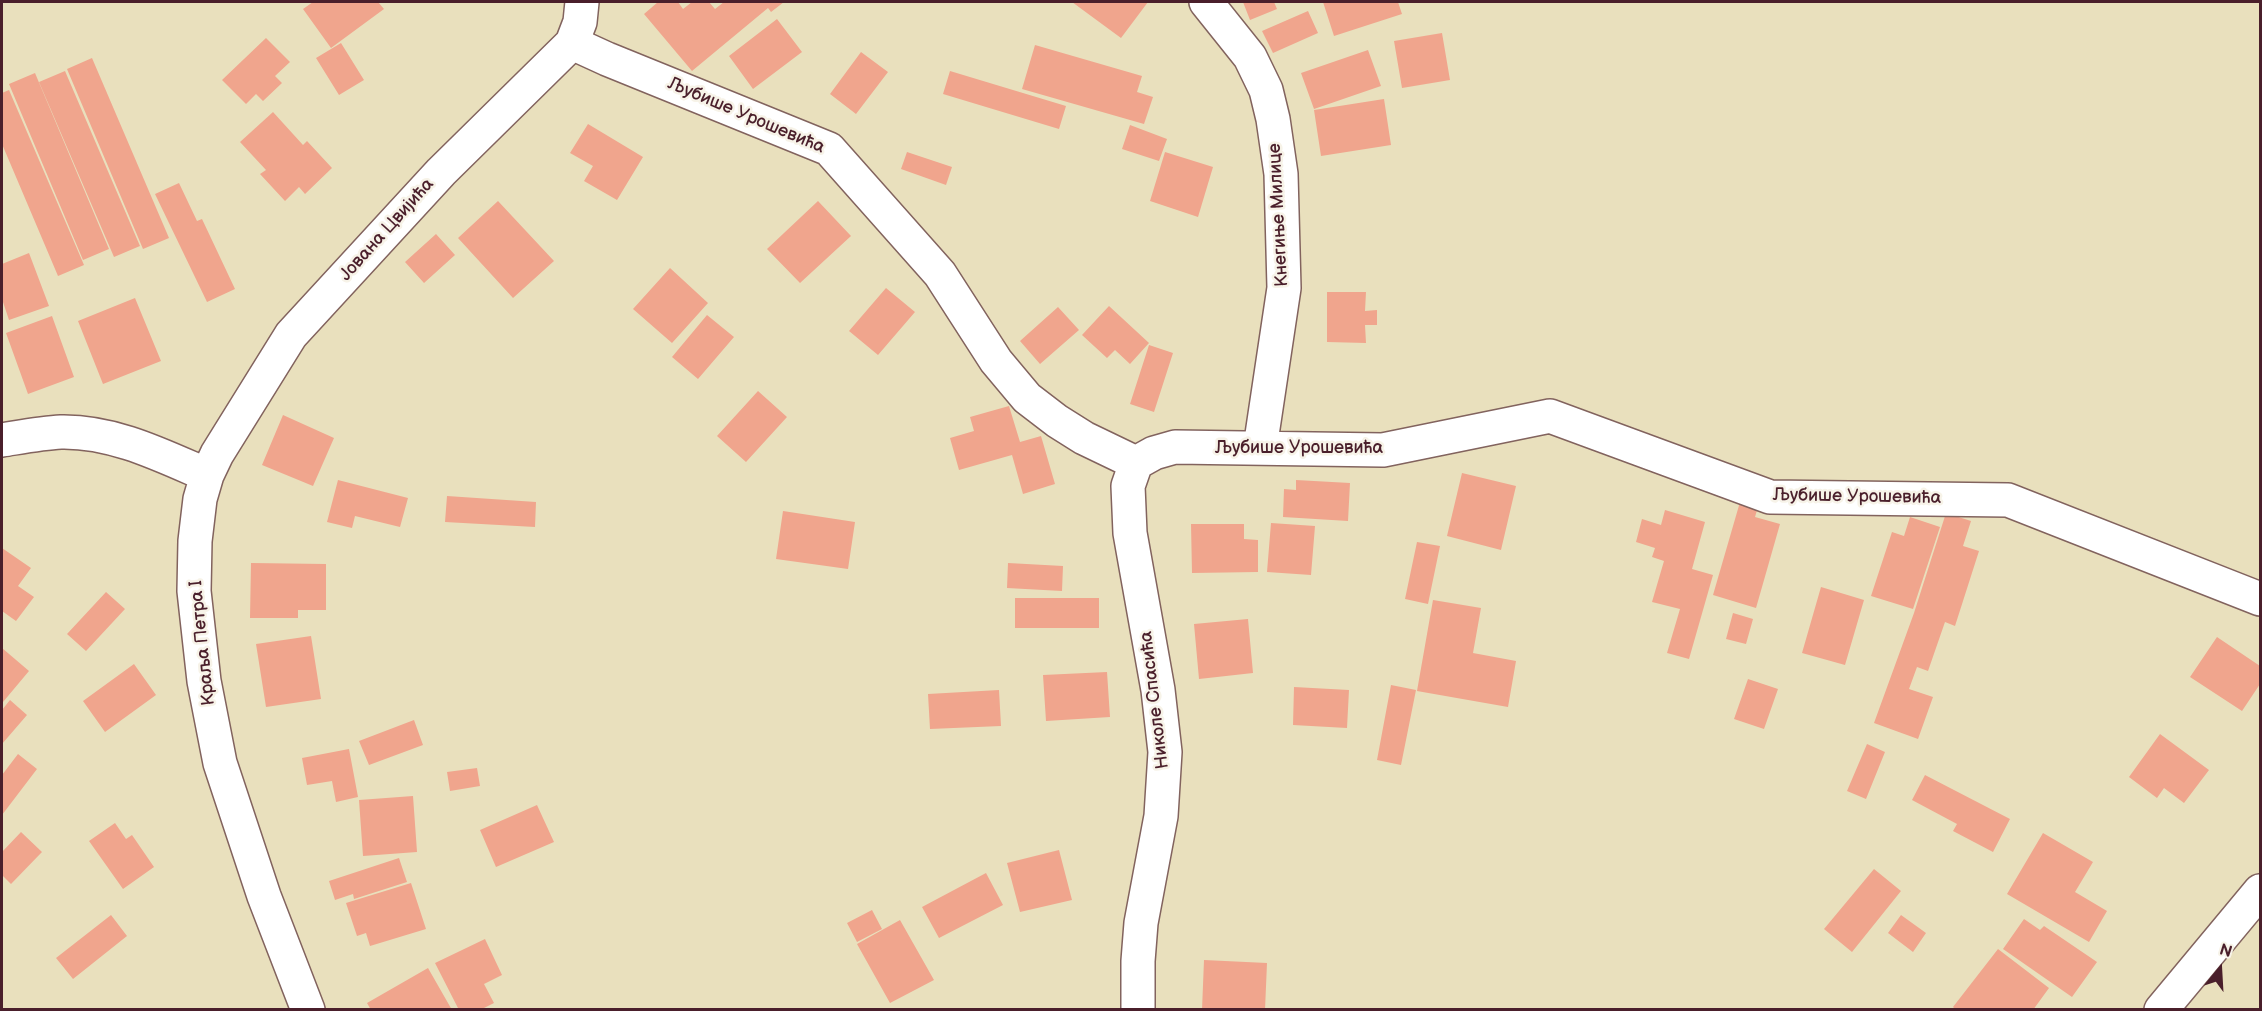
<!DOCTYPE html>
<meta charset="utf-8">
<style>
body{margin:0}
#map{position:relative;width:2262px;height:1011px;overflow:hidden;background:#e9e0bd;font-family:"Balsamiq Sans",sans-serif}
canvas{display:block}
.frame{position:absolute;inset:0;border:3px solid #4a1f2b;pointer-events:none}
.north{position:absolute;left:2190px;top:939px;width:60px;height:60px;-webkit-text-stroke:4px #f7f3e8;paint-order:stroke;rotate:18deg;font-size:16px;font-weight:700;line-height:24px;text-align:center;color:#4a1f2b}
.north::after{content:'';display:block;margin:auto;width:21px;height:27px;background:#4a1f2b;clip-path:polygon(50% 0,100% 100%,50% 72%,0 100%)}
</style>
<div id="map">
<canvas width="2262" height="1011"></canvas>
<div class="frame"></div>
<div class="north">N</div>
</div>
<script>
const ctx = document.querySelector('canvas').getContext('2d');
ctx.lineJoin = 'round';
function paint(path, color) { ctx.fillStyle = color; ctx.fill(path, 'evenodd'); }
function stroke(path, color, width, dash) { ctx.strokeStyle = color; ctx.lineWidth = width; ctx.lineCap = dash ? 'butt' : 'round'; ctx.setLineDash(dash || []); ctx.stroke(path); }
function drawText(font, color, halo, rows, align = 'center') {
  ctx.font = font + ' "Balsamiq Sans",sans-serif'; ctx.lineWidth = 5; ctx.setLineDash([]); ctx.textBaseline = 'middle'; ctx.strokeStyle = halo; ctx.fillStyle = color; for (const [text, x, y, turn = 0] of rows) {
    ctx.save(); ctx.translate(x, y); ctx.rotate((+turn || 0) * Math.PI / 180); ctx.textAlign = isNaN(turn) ? turn : align; if (halo) ctx.strokeText(text, 0, 0); ctx.fillText(text, 0, 0); ctx.restore();
  }
}
paint(new Path2D(`
 M313 2H378L384 9 331 48 303 9Z
 M658 2H678L683 9 692 2H709L715 9 724 2H784L771 12 768 8 692 71 644 14Z
 M1072 2H1148L1121 38Z
 M1243 2H1274L1277 9 1250 20Z
 M1323 2H1398L1402 14 1334 36Z
 M1308 11 1318 33 1273 53 1262 31Z
 M777 19 802 52 753 89 729 56Z
 M1442 33 1450 80 1402 88 1394 41Z
 M266 38 290 62 275 76 282 83 263 101 256 94 246 104 222 80Z
 M341 43 364 80 339 95 316 58Z
 M1035 45 1142 76 1137 92 1153 97 1144 124 1022 89Z
 M1368 50 1381 86 1314 109 1301 73Z
 M861 52 888 72 856 114 830 94Z
 M92 58 169 238 143 249 67 69Z
 M65 71 140 246 114 257 39 82Z
 M950 71 1066 106 1059 129 943 94Z
 M35 73 109 249 83 260 9 84Z
 M9 90 84 265 58 276 2 144V93Z
 M1384 99 1391 145 1321 156 1314 110Z
 M273 112 303 145 307 141 332 168 305 194 299 187 285 201 260 174 266 170 240 142Z
 M588 124 643 157 617 200 584 181 593 166 570 153Z
 M1130 125 1167 139 1159 161 1122 149Z
 M907 152 952 167 946 185 901 169Z
 M1165 152 1213 167 1198 217 1150 201Z
 M179 183 197 221 202 219 235 289 207 302 155 194Z
 M498 201 554 261 513 298 458 238Z
 M818 201 851 236 800 283 767 249Z
 M436 234 455 255 424 283 405 262Z
 M29 253 49 306 9 320 2 299V264Z
 M670 268 708 303 672 343 633 309Z
 M886 288 915 312 878 355 849 331Z
 M1327 292H1366L1365 311 1377 310V325H1365L1366 343 1327 342Z
 M135 298 161 361 103 384 78 321Z
 M1109 306 1149 343 1130 364 1115 350 1107 358 1082 335Z
 M1058 307 1079 330 1040 364 1020 341Z
 M707 315 734 337 698 379 672 357Z
 M52 316 74 377 28 394 6 333Z
 M1149 345 1173 353 1154 412 1130 404Z
 M758 391 787 417 746 462 717 436Z
 M1009 406 1020 442 1041 436 1055 484 1023 494 1012 455 959 470 950 438 974 431 970 417Z
 M283 415 334 438 313 486 262 465Z
 M1462 473 1516 486 1501 550 1447 536Z
 M338 480 408 498 400 527 355 516 352 528 327 522Z
 M1296 480 1350 483 1348 521 1283 517 1284 489 1296 490Z
 M447 496 536 502 535 527 445 522Z
 M1740 502 1758 507 1755 517 1780 524 1756 608 1713 595Z
 M1665 510 1705 522 1692 569 1713 575 1689 659 1667 653 1680 609 1652 602 1664 561 1652 557 1655 548 1636 542 1642 519 1661 525Z
 M783 511 855 522 848 569 776 559Z
 M1946 513 1971 521 1963 546 1979 551 1955 626 1945 622 1928 671 1917 667 1909 689 1933 697 1918 739 1874 723 1914 613Z
 M1910 517 1940 527 1913 609 1871 596 1892 532 1904 536Z
 M1271 523 1315 526 1311 575 1267 572Z
 M1191 524H1244V539L1258 540V572L1192 573Z
 M1417 542 1440 546 1428 604 1405 599Z
 M2 548 31 568 18 586 34 597 16 621 2 611Z
 M251 563 326 564V610H298V618H250Z
 M1008 563 1063 566 1062 591 1007 588Z
 M1821 587 1864 600 1845 665 1802 653Z
 M106 592 125 609 86 651 67 634Z
 M1015 598H1099V628H1015Z
 M1433 600 1481 608 1473 653 1516 661 1508 707 1417 691Z
 M1733 613 1753 619 1746 644 1726 639Z
 M1248 619 1253 673 1199 679 1194 624Z
 M311 636 321 699 266 707 256 644Z
 M2217 637 2260 666V684L2242 711 2190 677Z
 M2 648 29 671 3 702 2 701Z
 M134 664 156 695 105 732 83 701Z
 M1107 672 1110 717 1046 721 1043 675Z
 M1748 679 1778 689 1764 729 1734 719Z
 M1391 685 1416 690 1401 765 1377 760Z
 M1294 687 1349 690 1347 728 1293 725Z
 M999 690 1001 726 930 729 928 694Z
 M10 700 27 715 2 744V710Z
 M414 720 423 745 369 765 359 741Z
 M2160 734 2209 770 2184 803 2164 788 2157 798 2129 777Z
 M1867 744 1885 752 1866 799 1847 791Z
 M349 749 358 797 336 802 332 781 307 785 302 758Z
 M18 754 37 769 2 815V775Z
 M477 768 480 786 450 791 447 772Z
 M1925 775 2010 819 1993 852 1953 831 1957 824 1912 800Z
 M413 796 417 852 363 856 359 800Z
 M537 805 554 842 496 867 480 830Z
 M115 823 126 839 132 835 154 867 123 889 89 841Z
 M21 832 42 852 11 884 2 875V852Z
 M2043 833 2093 862 2075 892 2107 911 2089 942 2007 894Z
 M1059 850 1072 900 1020 912 1007 863Z
 M399 858 407 882 354 899 353 894 335 900 329 881Z
 M1874 869 1901 891 1852 952 1824 929Z
 M986 873 1003 905 939 938 922 907Z
 M411 883 426 929 370 946 366 933 357 936 346 903Z
 M872 910 882 929 857 942 847 923Z
 M111 915 127 936 73 979 56 958Z
 M1901 915 1926 933 1913 952 1888 933Z
 M2024 919 2040 930 2044 926 2097 962 2072 997 2003 949Z
 M900 920 934 980 890 1003 857 944Z
 M485 939 502 975 484 984 494 1003 480 1010H459L435 963Z
 M1998 949 2049 988 2033 1010H1956L1953 1007Z
 M1204 960 1267 963 1265 1010H1202Z
 M428 968 452 1010H371L367 1003Z`), '#f0a58d');
const minor = new Path2D(`
 M1206 2 1250 57 1266 90 1273 119 1281 174 1284 288 1260 448
 M572 43 607 59 829 149 940 274 996 361 1027 398 1057 421 1084 438 1136 463 1154 453 1175 447 1383 450 1550 416 1770 497 2008 500 2260 599
 M2 440C21 437 42 433 61 432 113 431 161 455 207 475
 M1136 463 1128 486 1130 533 1158 690 1165 752 1161 816 1141 923 1138 961V1010
 M308 1010 264 896 220 763 204 681 194 591 195 541 200 499 207 475 217 454 291 335 441 172 572 43 580 22 582 2
 M2161 1010 2260 891`);
stroke(minor, '#82635e', 36);
stroke(minor, '#fff', 33);
drawText('18px', '#4a1f2b', '#f7f3e8', [
 ["Љубише Урошевића",746,116,23],
 ["Кнегиње Милице",1279,215,-93],
 ["Јована Цвијића",387,230,-48],
 ["Љубише Урошевића",1299,448],
 ["Љубише Урошевића",1857,497,1],
 ["Краља Петра I",203,643,-96],
 ["Николе Спасића",1155,700,-97]
]);
</script>
